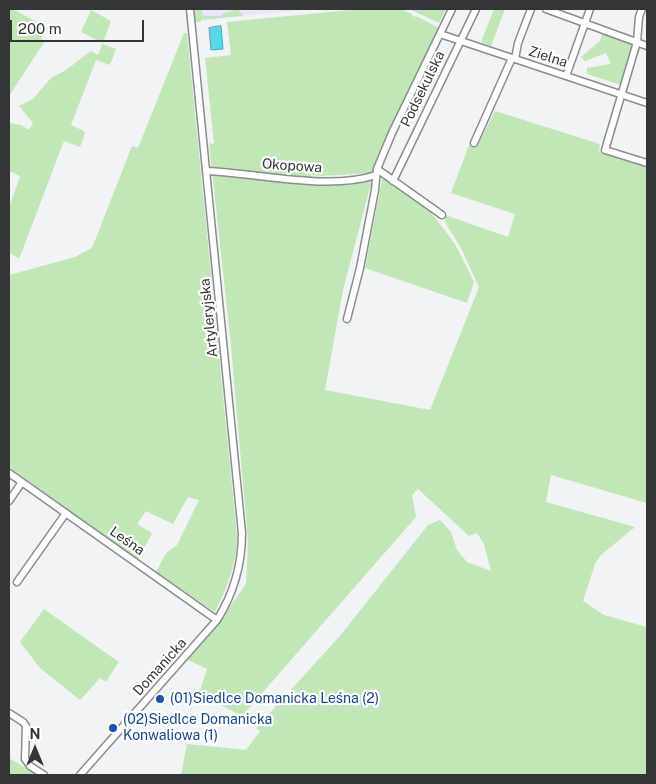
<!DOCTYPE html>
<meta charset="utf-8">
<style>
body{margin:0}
#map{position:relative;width:656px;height:784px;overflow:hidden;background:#f1f3f5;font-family:"Public Sans",sans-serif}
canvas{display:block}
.frame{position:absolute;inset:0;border:10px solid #343536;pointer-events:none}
.north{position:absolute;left:10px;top:724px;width:50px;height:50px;-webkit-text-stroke:4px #fff;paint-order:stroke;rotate:0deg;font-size:14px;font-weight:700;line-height:20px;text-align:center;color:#343536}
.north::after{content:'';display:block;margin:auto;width:18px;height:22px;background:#343536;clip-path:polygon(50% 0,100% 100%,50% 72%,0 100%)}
.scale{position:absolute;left:10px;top:20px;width:134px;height:22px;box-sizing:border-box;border:2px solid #343536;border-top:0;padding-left:6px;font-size:15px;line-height:18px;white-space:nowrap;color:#343536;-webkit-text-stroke:4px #fff;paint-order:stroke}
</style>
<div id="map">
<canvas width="656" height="784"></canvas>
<div class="frame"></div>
<div class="north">N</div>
<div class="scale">200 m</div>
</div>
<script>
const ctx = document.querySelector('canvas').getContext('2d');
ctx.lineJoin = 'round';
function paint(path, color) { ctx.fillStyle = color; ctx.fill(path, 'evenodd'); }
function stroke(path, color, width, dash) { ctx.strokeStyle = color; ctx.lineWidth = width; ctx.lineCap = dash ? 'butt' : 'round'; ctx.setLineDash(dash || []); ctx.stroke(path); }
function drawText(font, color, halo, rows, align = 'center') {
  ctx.font = font + ' "Public Sans",sans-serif'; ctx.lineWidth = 4.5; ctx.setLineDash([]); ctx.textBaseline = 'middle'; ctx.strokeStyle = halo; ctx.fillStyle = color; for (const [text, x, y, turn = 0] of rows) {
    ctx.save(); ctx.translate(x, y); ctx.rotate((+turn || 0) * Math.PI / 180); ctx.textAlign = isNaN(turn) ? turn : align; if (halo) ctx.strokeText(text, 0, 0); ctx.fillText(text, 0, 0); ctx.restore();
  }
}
paint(new Path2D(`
 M196 9H311L200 20Z`), '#e9e6fc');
paint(new Path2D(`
 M9 9H13L48 28 41 39 45 41 9 96Z
 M193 9H202V14L204 16H220L226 12 229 13 233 10H239L240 13H242V16L201 20V22H196L194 20Z
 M360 9H401L412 14V16L418 17 439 28 372 173 321 176 312 175 311 168 286 162 310 169 312 183H340L372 180 343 290 325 390 430 410 479 287 461 248 445 222V215L508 237 515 214 451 193 469 145 476 148 495 111 600 144 599 151 647 167V503L551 475 546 502 635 527 601 555 595 564 583 601 604 615 647 627V775H181L187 744 246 750 260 731 256 728 339 637 428 525 440 520 451 532 457 550 467 562 491 571 484 544 477 533 469 536 418 489 412 495 416 517 242 716 199 694 207 669 186 659 219 622 246 584 248 541 231 346 209 143 214 144 205 58 231 55 227 22Z
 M409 9H446L439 23Z
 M494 9H505L491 46 481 42Z
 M91 10 111 21 103 43 81 32Z
 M603 31 629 42 632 47 621 85 587 74V68L611 64 606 53 585 61 581 57 600 41Z
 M184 33H187L237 536C237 564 227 587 215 612L156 572 166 553 177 545 199 500 188 497 173 524 146 511 137 524 152 533 138 560 9 467V275L75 257 92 248 132 146 138 148Z
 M102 44 116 49 110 65 96 60 71 125 84 131 85 133 80 147 64 141 19 259 9 252V208L20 176 9 171V123L21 125 29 130 33 123 19 106 33 99 51 78 66 70 91 51 98 55Z
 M383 175 427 208 437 220 455 244 474 282 467 303 365 268Z
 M44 609 120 663H118L106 682 100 678 80 700 40 668 20 642Z
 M9 758 38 775H9Z`), '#c1e7b7');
const water = new Path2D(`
 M221 26 223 49 211 50 209 28Z`);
paint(water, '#56d9ea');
stroke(water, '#4ca8b4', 1);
const minor = new Path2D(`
 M546 9 647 46
 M642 9 639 17 637 42 605 150 647 163
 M440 34 647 103
 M515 59 518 43 531 9
 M566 76 590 9
 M474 143 512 58
 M377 169 442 215
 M207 171C257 173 328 191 376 175
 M393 181 476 9
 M347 319 360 268 375 190 377 169 392 133 452 9
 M9 473 217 620
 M9 501 22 482
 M17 582 66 513
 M9 713 23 722 26 726 25 759 30 766 44 775
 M80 775 217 620C234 593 242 565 242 533L190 9`);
stroke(minor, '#8a8c8e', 9);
stroke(minor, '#fff', 6);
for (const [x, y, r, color] of [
 [160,699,5,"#1a4fb4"],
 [113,728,5,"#1a4fb4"]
]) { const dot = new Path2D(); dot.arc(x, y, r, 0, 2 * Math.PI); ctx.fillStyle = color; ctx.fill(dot); stroke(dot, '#fff', 2); }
drawText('14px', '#343536', '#fff', [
 ["Zielna",548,57,18],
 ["Podsekulska",423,89,-64],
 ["Okopowa",292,166,4],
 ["Artyleryjska",209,318,-96],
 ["Leśna",127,541,35],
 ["Domanicka",160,667,-48]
]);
drawText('14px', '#164399', '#fff', [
 ["(01)Siedlce Domanicka Leśna (2)",170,699],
 ["(02)Siedlce Domanicka",123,720],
 ["Konwaliowa (1)",123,736]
], 'left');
</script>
